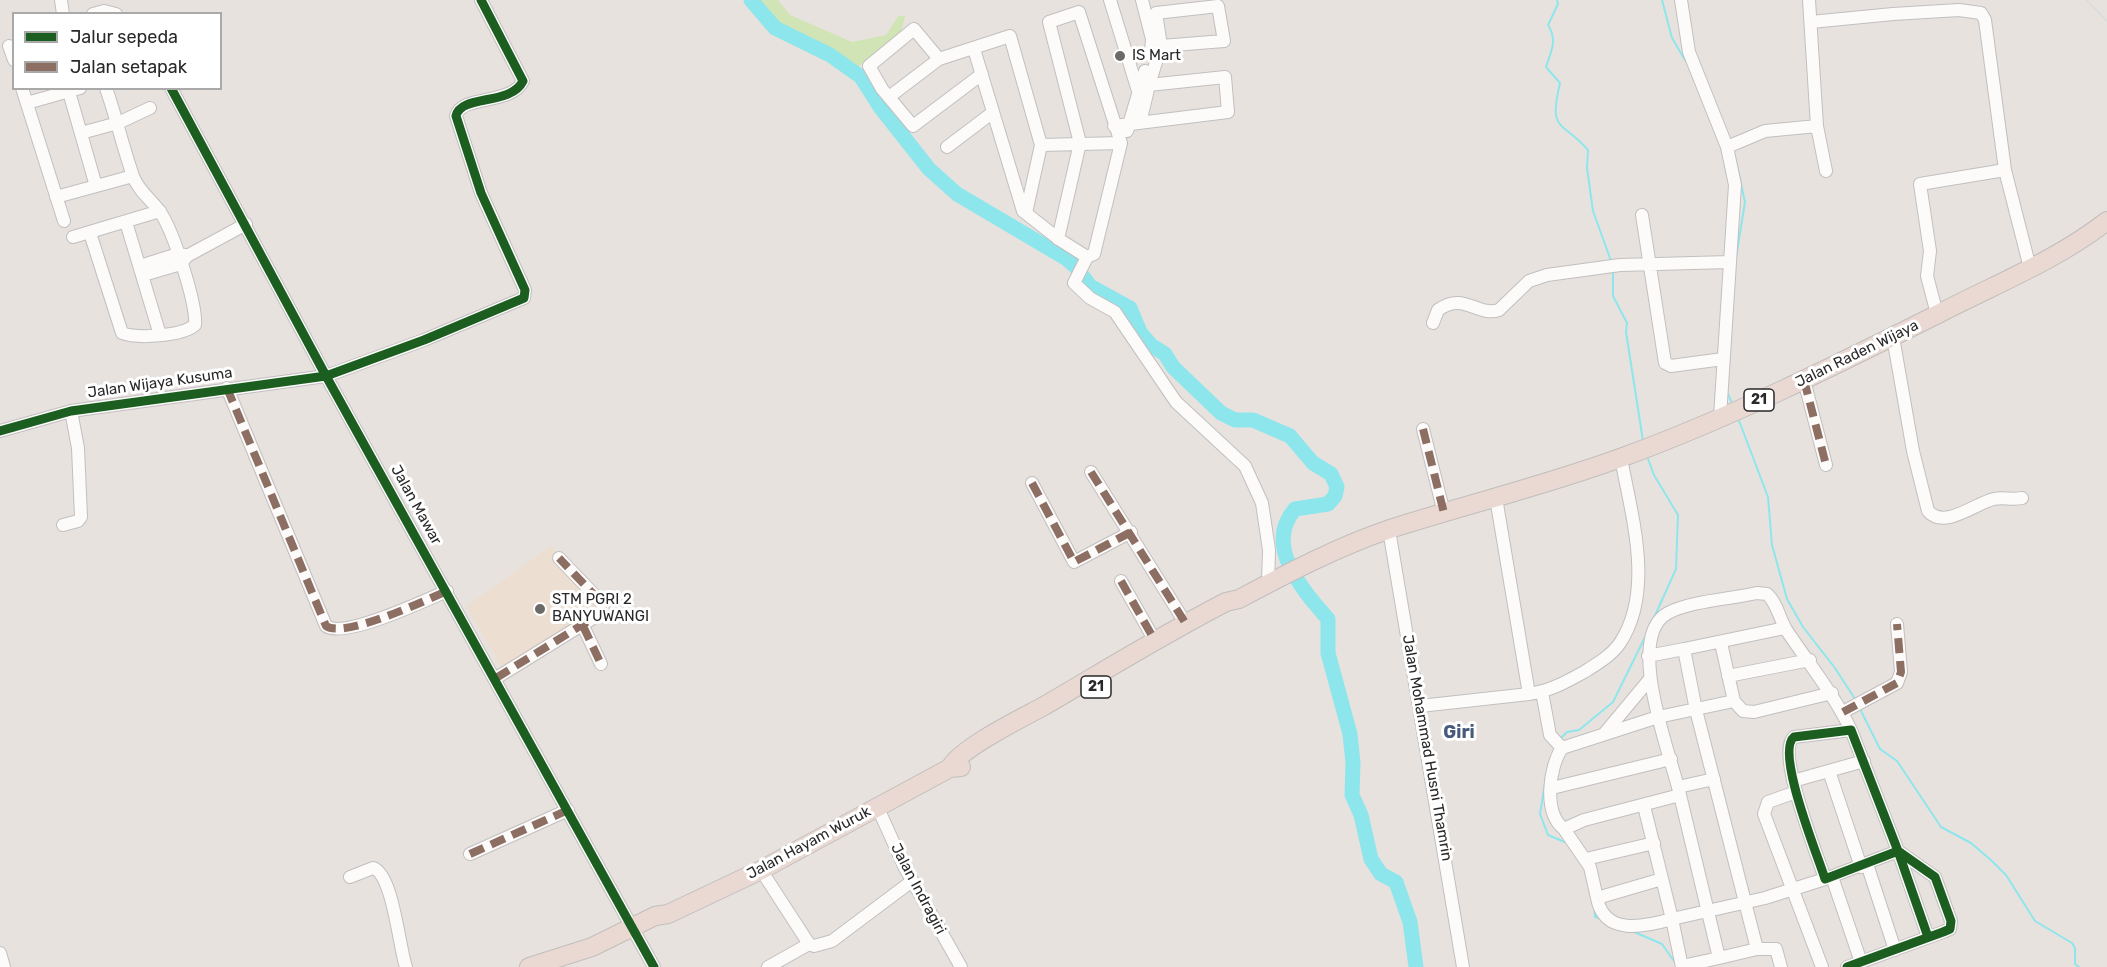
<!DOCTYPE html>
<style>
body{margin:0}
#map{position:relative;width:2107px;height:967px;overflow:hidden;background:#e8e2de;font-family:Rubik,sans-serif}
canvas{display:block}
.legend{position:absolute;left:12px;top:12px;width:210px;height:78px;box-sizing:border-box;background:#fff;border:2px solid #a9a9a9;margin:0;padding:8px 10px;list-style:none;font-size:18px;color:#292929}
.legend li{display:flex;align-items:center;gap:12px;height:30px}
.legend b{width:30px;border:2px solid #a9a9a9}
</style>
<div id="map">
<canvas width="2107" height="967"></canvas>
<ul class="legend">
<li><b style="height:8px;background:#1b5e20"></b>Jalur sepeda</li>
<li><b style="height:8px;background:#8d6e63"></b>Jalan setapak</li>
</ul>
</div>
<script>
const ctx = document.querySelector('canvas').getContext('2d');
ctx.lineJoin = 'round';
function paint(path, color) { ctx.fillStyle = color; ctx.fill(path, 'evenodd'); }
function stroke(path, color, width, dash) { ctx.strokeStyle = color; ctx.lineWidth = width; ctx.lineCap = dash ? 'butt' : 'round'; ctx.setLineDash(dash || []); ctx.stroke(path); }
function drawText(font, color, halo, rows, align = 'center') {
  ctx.font = font + ' Rubik,sans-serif'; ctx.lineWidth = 6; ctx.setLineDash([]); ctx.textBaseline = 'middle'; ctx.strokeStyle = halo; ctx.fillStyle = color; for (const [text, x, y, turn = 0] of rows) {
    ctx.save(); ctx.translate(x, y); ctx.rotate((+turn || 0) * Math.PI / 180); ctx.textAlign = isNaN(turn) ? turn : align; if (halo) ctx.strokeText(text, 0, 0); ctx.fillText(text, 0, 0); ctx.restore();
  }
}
paint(new Path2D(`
 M551 546 615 611 505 674 466 606Z`), '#ecdfd2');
paint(new Path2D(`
 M751 0H778L790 15 852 42 886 35 898 16H905L901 33 853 71C818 47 775 37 751 0Z`), '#d1e4b5');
stroke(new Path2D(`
 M1557 0 1558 4 1548 25C1558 41 1551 51 1546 67L1560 83C1548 133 1562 120 1588 150L1587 168 1593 211 1611 261
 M1662 0 1672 38 1685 60
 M1736 161 1745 202 1736 258
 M1613 270V296L1627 323 1626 332 1643 441
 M1727 392 1732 403
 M1738 418 1768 497 1772 545 1787 599 1803 627 1835 668 1855 699
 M1647 456 1654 475 1678 515 1676 569 1653 620
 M1861 711 1880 749 1897 761 1941 827 1971 843 1992 861 2006 875 2035 921 2072 943 2075 948V964L2079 967
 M1561 738 1567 732 1579 730 1613 702 1648 631
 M1546 777 1540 814 1548 835 1567 843
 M1594 906 1595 917 1602 919
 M1632 931 1662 944 1676 964`), '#8ee6ed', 2);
stroke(new Path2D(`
 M751 0 775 28 830 55 861 77 880 107 929 169 957 194 1067 259 1075 266 1090 286 1130 308 1140 332 1151 345 1165 354 1173 367 1221 413 1235 420H1253L1290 436 1313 463 1331 474 1337 487 1335 496 1328 504 1295 509C1263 546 1303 590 1328 619V653L1350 734 1353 763 1352 795 1361 815 1371 859 1381 874 1396 882 1410 922 1416 967`), '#8ee6ed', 15);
const minor = new Path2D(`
 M61 0 63 14
 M1110 0 1138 91
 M1142 0 1152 39 1151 51
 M1681 0 1689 52 1727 147 1735 185 1720 417
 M1809 0 1817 126 1826 171
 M1218 6 1224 41 1161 46 1156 13Z
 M93 14 104 11 116 14
 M1811 22 1893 14 1959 10 1981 13 1985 20 2005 170 2030 268
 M9 46 14 60
 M974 49 1023 211 1060 240 1087 257 1074 283 1090 298 1115 312 1176 402 1245 466 1262 503 1269 550 1268 583
 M982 74 913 126 882 89 869 66 914 29 939 59 1010 36 1041 145 1121 143 1094 254 1087 257
 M22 88 64 221
 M171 88 326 376 654 967
 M69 92 96 186
 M889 97 939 59
 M27 103 80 88
 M1140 123 1149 85
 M1114 126 1228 112 1225 77 1149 85 1161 46 1152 48
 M1127 131 1145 71
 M81 133 118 123 150 108
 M947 147 992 113
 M1727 147 1765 131 1817 126
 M56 197 133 176
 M1026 213 1041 145
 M1642 215 1665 363 1671 366 1723 359
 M126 222 160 335
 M90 233 122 333C138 339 182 336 195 325 197 304 173 230 160 212 151 199 139 192 133 176 123 147 116 117 106 88
 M73 237 160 211
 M1058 239 1080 143 1049 22 1079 12 1121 143
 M140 266 178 254 185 255
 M143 275 181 264 187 256 246 224
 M1937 314 1927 276 1930 251 1920 184 2005 170
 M1433 323 1438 310C1464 291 1477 317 1499 310L1529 281 1547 275 1620 265 1730 262
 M1893 337 1913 451 1928 511C1945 530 1975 503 1994 499 2003 497 2012 500 2022 498
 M1804 380 1826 465
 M227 388 326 626C344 639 426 600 447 591
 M1423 429 1444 513
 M0 431 71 411 326 376 424 340 524 298 525 290 481 193 456 116C461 94 511 106 523 81L481 0
 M1091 472 1186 624
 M1032 483 1074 562 1131 532
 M63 525 78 521 81 517 78 448 71 411
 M1389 530 1463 967
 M1121 581 1155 641
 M583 626 601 664
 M1721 643 1734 701 1743 711 1754 712 1832 693
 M1684 649 1785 628
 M1648 656 1684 649 1696 710 1757 949H1776L1781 967
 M1728 676 1810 660
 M496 678 603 612 602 603 559 558
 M1542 692 1550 735 1562 748 1658 717 1734 701
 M1529 694C1550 691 1566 682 1584 672 1597 664 1612 655 1620 643 1655 590 1631 514 1621 458
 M1420 706 1529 694 1496 498
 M1843 712 1897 683 1901 672 1897 624
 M1604 734 1649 680
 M1562 748C1549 767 1543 813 1564 829L1584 820 1680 795 1719 958 1757 949
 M1829 771 1861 867
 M1793 781 1864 761
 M1678 787 1714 779
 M1552 788 1671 759
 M1796 792 1768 802 1764 814 1822 967
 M1680 795C1672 758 1623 637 1668 613 1690 601 1731 599 1757 593L1767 594C1778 604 1779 619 1787 631 1809 664 1833 693 1851 730
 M877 806 904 866 961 967
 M1564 829 1590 867 1597 898 1662 879
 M470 854 568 810
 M1586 859 1654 843
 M1867 864 1895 950
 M761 870 809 944 814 946 832 941 912 881
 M350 877 373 868C393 874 399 947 406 967
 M1832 877 1861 962
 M1597 898C1604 936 1644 927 1672 919L1644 806
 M0 953 4 967
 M1682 966 1719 958
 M768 967 809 944
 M1682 967 1672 919 1765 898 1825 879
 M1847 967 1943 932 1950 929 1951 921 1935 877 1898 851 1851 730 1794 737C1775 752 1818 856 1825 879L1898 851 1928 937`);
const highway = new Path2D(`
 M950 768C960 748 1022 718 1044 706 1104 671 1164 634 1226 602L1239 599C1288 573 1337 547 1390 529 1468 504 1547 485 1623 457 1732 417 1836 365 1940 313 1996 284 2057 260 2107 221
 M529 967 592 947 655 916 668 914 761 870 950 768 961 767`);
stroke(minor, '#c1bfc0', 14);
stroke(highway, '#c0bebc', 20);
stroke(minor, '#fcfbfa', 12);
stroke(highway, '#e9d9d2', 18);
stroke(new Path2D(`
 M2086 0 2107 21`), '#dcddde', 2);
stroke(new Path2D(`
 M1804 380 1826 465
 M227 388 326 626C344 639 426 600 447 591
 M1423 429 1444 513
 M1091 472 1186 624
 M1032 483 1074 562 1131 532
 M1121 581 1155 641
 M583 626 601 664
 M496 678 603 612 602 603 559 558
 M1843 712 1897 683 1901 672 1897 624
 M470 854 568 810`), '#8d6e63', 8, [15, 8]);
stroke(new Path2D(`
 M171 88 326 376 654 967
 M0 431 71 411 326 376 424 340 524 298 525 290 481 193 456 116C461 94 511 106 523 81L481 0
 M1847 967 1943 932 1950 929 1951 921 1935 877 1898 851 1851 730 1794 737C1775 752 1818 856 1825 879L1898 851 1928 937`), '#1b5e20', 9);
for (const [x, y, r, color] of [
 [1120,56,6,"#6c6a68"],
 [540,609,6,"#6c6a68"]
]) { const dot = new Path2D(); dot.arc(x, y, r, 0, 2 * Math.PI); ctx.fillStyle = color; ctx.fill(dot); stroke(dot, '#fff', 2); }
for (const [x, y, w] of [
 [1759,400,30],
 [1096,687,30]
]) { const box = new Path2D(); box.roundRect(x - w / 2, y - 11, w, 22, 4.5); ctx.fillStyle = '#fff'; ctx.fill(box); stroke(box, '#292929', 1.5); }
drawText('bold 14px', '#292929', null, [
 ["21",1759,400],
 ["21",1096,687]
]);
drawText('15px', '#292929', '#fff', [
 ["IS Mart",1132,56],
 ["STM PGRI 2",552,600],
 ["BANYUWANGI",552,617]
], 'left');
drawText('15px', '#292929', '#fff', [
 ["Jalan Raden Wijaya",1857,354,-26],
 ["Jalan Wijaya Kusuma",160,383,-8],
 ["Jalan Mawar",416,505,61],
 ["Jalan Mohammad Husni Thamrin",1427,748,80],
 ["Jalan Hayam Wuruk",809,843,-28],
 ["Jalan Indragiri",918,889,62]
]);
drawText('bold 18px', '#475a7c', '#fff', [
 ["Giri",1459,733]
]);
</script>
